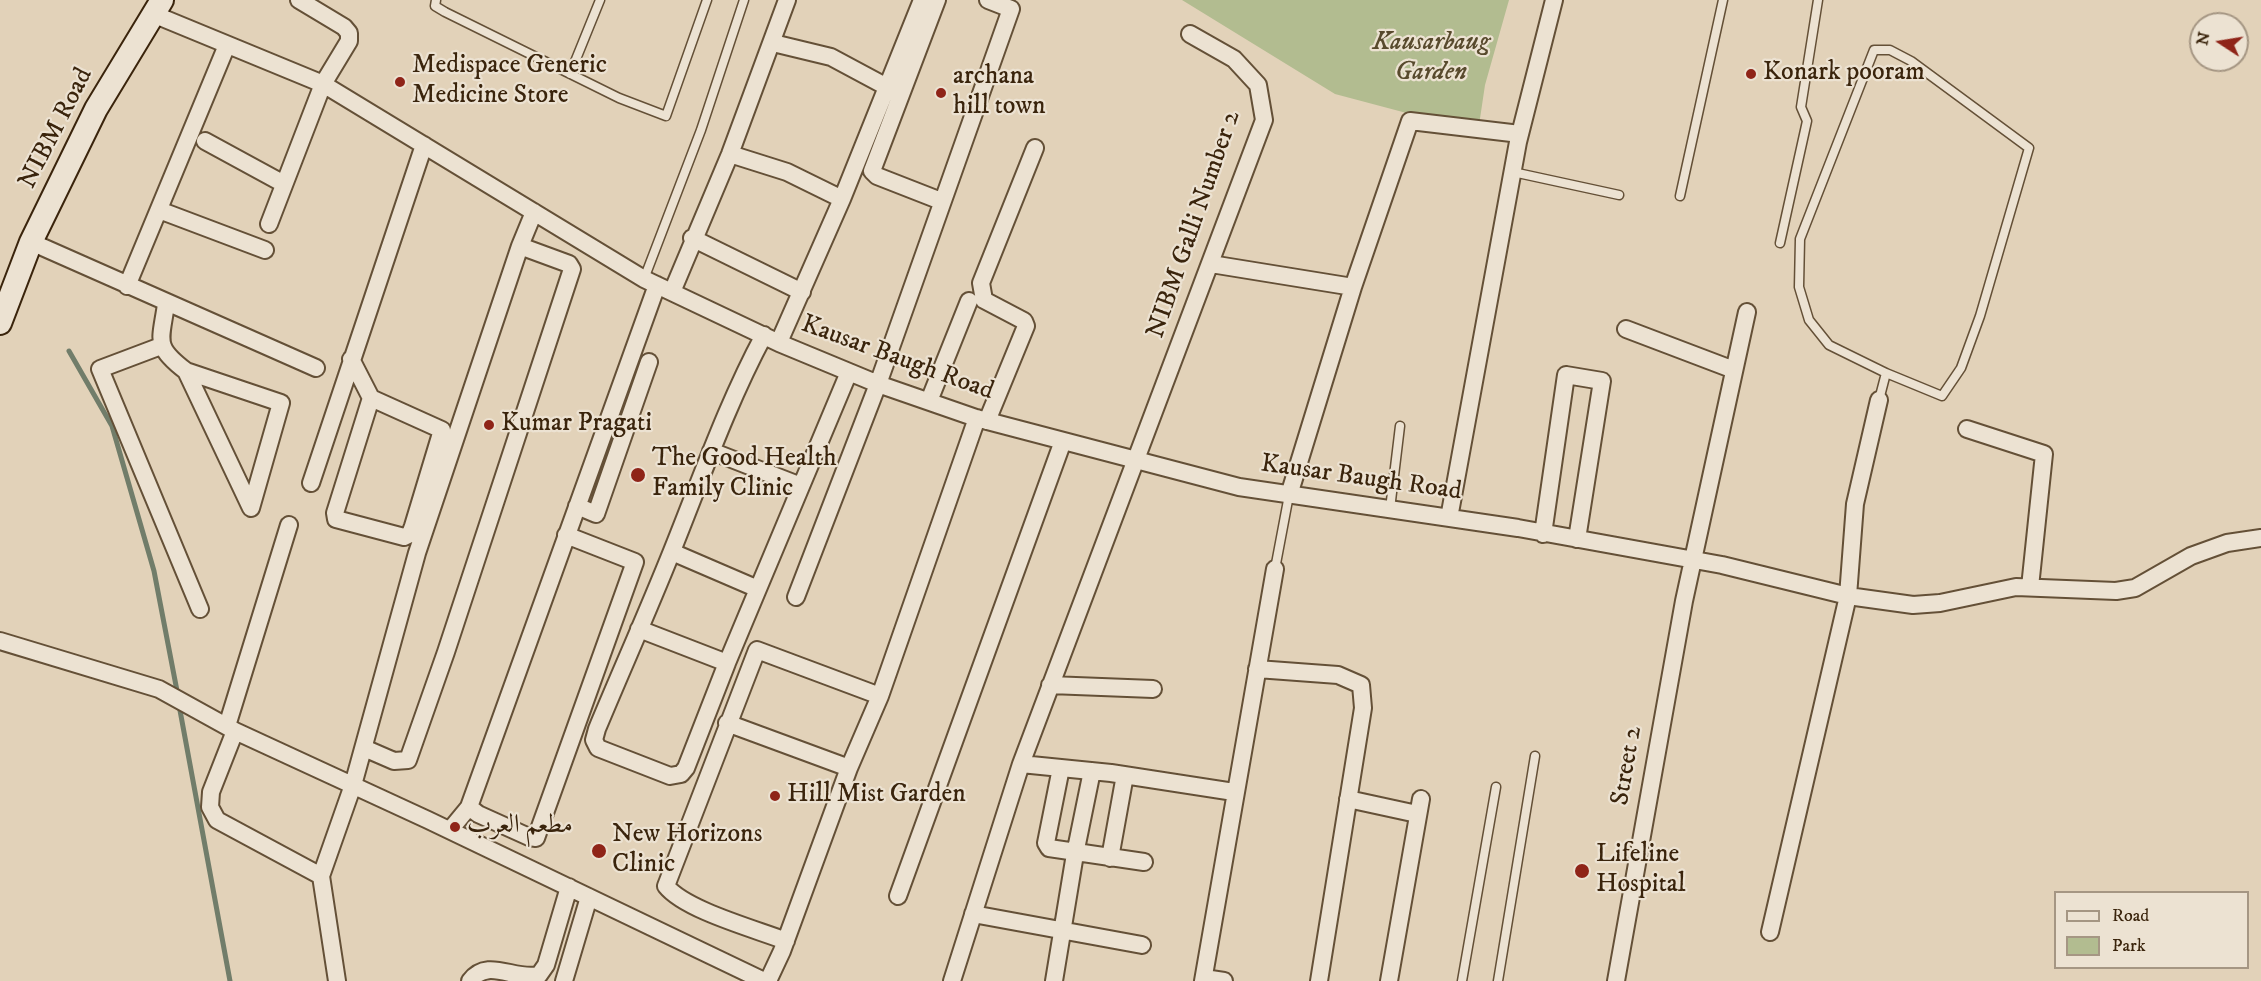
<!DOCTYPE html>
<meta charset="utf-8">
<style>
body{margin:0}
#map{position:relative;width:2261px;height:981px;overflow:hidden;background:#e2d2b9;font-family:"IM FELL DW Pica",serif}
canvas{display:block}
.legend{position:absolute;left:2054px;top:891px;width:195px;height:78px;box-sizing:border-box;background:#ece2d2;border:2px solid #a59683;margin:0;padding:8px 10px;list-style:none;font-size:18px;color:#3a240c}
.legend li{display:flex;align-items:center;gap:12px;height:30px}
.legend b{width:30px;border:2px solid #a59683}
.north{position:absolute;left:2189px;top:12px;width:60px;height:60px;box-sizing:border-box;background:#ece2d2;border:2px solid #a59683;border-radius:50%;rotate:282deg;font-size:16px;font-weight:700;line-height:24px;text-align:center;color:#3a240c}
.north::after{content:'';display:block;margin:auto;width:21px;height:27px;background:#8f2418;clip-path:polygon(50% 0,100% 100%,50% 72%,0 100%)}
</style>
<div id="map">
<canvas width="2261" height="981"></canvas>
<ul class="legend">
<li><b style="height:8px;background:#ece2d2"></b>Road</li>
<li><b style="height:16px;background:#b2bc90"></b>Park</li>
</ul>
<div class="north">N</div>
</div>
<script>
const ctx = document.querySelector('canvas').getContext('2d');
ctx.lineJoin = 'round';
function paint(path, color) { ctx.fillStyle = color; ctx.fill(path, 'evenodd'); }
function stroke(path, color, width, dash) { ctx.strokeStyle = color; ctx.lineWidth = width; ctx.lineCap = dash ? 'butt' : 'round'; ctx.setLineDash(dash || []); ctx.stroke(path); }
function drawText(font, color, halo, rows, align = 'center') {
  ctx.font = font + ' "IM FELL DW Pica",Amiri,serif'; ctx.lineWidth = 4.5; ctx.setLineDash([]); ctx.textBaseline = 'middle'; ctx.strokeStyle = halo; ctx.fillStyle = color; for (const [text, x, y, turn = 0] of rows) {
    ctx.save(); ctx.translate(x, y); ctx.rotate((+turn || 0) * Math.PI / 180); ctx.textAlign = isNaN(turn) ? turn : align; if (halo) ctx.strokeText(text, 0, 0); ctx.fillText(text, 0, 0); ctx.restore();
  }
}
paint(new Path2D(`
 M1182 0H1509L1485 85 1478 132 1335 94Z`), '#b2bc90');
stroke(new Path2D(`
 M69 351 112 426 154 571 178 696
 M179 705 230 981`), '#717d6a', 5);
const service = new Path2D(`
 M436 0 435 6 445 12 619 98 666 116 707 0
 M570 74 600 0
 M1513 172 1619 195
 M1680 196 1723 0
 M1780 243 1807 121 1801 107 1818 0
 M644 279 701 130 744 0
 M1879 400 1886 373 1829 345 1809 320 1799 287 1800 239 1874 50H1890L1911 61 2029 148 1980 316 1961 368 1942 396 1886 373
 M1390 509 1400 426
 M1275 569 1289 495
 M1462 981 1496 787
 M1498 981 1535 756`);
const minor = new Path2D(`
 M937 0 872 171 877 176 941 201
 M153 14 323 84 644 279 779 343 878 384 976 418 1239 487 1518 528 1722 565 1848 596 1913 605 1940 603 2016 587 2116 591 2135 588 2191 556 2227 543 2261 538
 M773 43 831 57 887 87
 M205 141 284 184
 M730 154 787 172 842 199
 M159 210 265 250
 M269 224 323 84 349 41V33L344 27 299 0
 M692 238 802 292
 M31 242 316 368
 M1211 264 1353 287
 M127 286 227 45
 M672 292 730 154 787 0
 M166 304C161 341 153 346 186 371L251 508 281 403 186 371
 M1626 329 1734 370
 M779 342 842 199 922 0
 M161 346 100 369 200 609
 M351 359 371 398 335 513 336 519 404 537 410 534 413 526 442 430 371 398
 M929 401 969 301
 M987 421 1026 326 1024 321 984 300 981 283 1035 148
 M1967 429 2044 454 2030 587
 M711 451 801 486
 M311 483 424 145
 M1289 495 1353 287 1410 121 1520 134
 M577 506 596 514 649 362
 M1449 518 1518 142 1554 0
 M1543 534 1566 375 1602 381 1577 539
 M672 552 758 589 727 663
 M758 589 849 372
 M796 597 878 384 1011 9 988 0
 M639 629 727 663 686 768 681 774 670 776 598 748 594 740 597 729C622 669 648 611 672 551 701 479 727 404 764 335
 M0 641 159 689 235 731 428 820 764 981
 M1257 669 1338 675 1361 685 1363 708 1319 981
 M1050 685 1153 689
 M727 723 849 768
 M227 726 289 525
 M235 731 211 792 210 807 217 820 321 876
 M364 748 394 761 408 760 446 652 572 269 569 264 520 246 534 212
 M1021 764 1111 773 1234 792
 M1061 768 1046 843 1049 848 1144 862
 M1348 799 1417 814
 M469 807 478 814 529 837 536 838 635 562 566 535
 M450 830 469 807 657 285
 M1110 858 1125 775
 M898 896 1063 441
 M973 914 1142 945
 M1770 932 1848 596 1855 504 1879 400
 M786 941C755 929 685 910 666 886L757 650 880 696
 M1204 978 1224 981
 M337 981 321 876 353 785 417 553 520 246
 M470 981C488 957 514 981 539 975L546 965 569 887
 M564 981 589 897
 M768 981 782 951 849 768 880 696 977 418
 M952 981 1021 764 1264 120 1258 85 1234 59 1190 34
 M1054 981 1075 854 1092 771
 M1203 981 1275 569
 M1389 981 1421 799
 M1616 981 1684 601 1747 312`);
const secondary = new Path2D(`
 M0 323 31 242 96 109 162 0`);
stroke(service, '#645037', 11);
stroke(minor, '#645037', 20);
stroke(secondary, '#3a240c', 26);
stroke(service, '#ece2d2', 8);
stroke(minor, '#ece2d2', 16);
stroke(secondary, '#ece2d2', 22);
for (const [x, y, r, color] of [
 [1751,74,6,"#8f2418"],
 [400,82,6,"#8f2418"],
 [941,93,6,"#8f2418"],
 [489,425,6,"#8f2418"],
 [638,475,8,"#8f2418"],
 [775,796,6,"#8f2418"],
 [455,827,6,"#8f2418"],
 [599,851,8,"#8f2418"],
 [1582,871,8,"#8f2418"]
]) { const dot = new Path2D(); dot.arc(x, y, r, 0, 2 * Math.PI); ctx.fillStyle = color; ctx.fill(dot); stroke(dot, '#ece2d2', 2); }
drawText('italic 26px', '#584a2d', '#ece2d2', [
 ["Kausarbaug",1431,44],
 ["Garden",1431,74]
]);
drawText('26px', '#3a240c', '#ece2d2', [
 ["Medispace Generic",412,67],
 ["Medicine Store",412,97],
 ["Konark pooram",1763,74],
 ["archana",953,78],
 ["hill town",953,108],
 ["Kumar Pragati",501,425],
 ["The Good Health",652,460],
 ["Family Clinic",652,490],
 ["Hill Mist Garden",787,796],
 ["مطعم العرب",467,827],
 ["New Horizons",612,836],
 ["Clinic",612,866],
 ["Lifeline",1596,856],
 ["Hospital",1596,886]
], 'left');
drawText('26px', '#3a240c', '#ece2d2', [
 ["NIBM Road",57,129,-63],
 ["NIBM Galli Number 2",1195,225,-71],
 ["Kausar Baugh Road",897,359,20],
 ["Kausar Baugh Road",1361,479,8],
 ["Street 2",1628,766,-80]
]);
</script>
